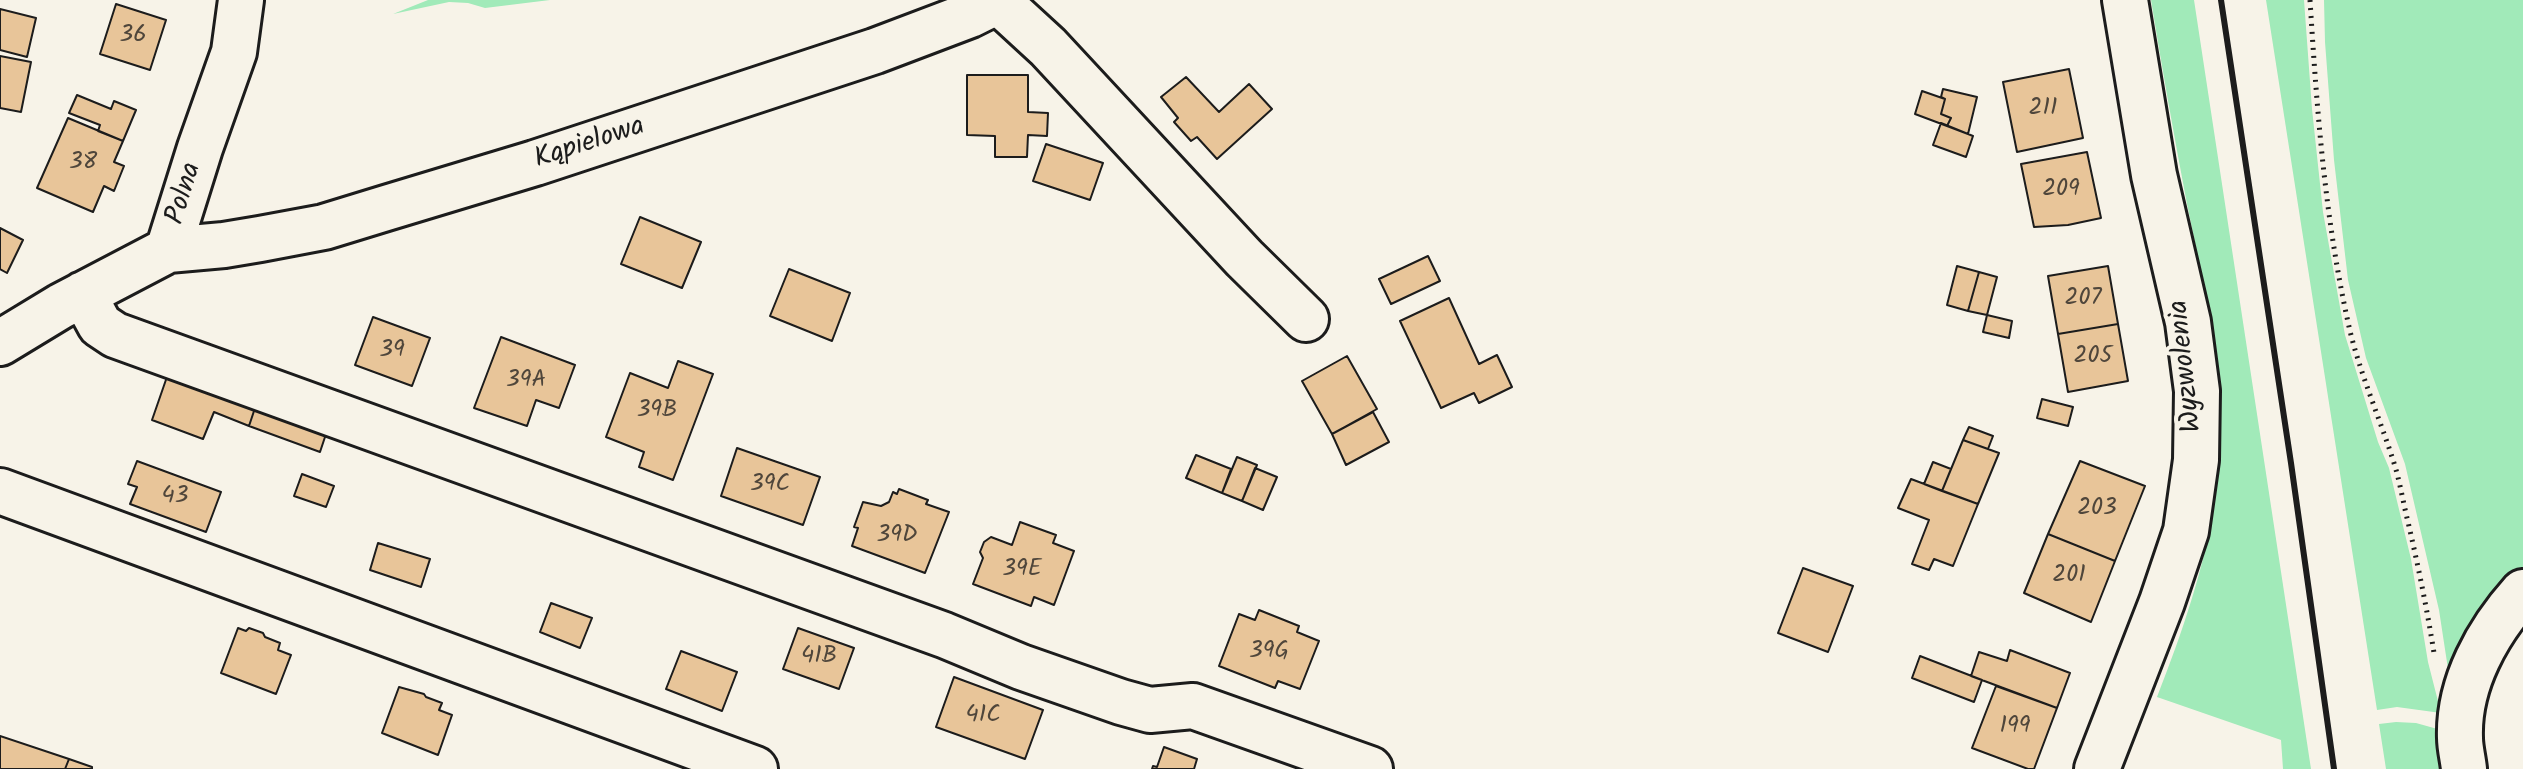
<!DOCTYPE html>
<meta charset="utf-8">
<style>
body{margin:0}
canvas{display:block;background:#f7f3e8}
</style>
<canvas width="2523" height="769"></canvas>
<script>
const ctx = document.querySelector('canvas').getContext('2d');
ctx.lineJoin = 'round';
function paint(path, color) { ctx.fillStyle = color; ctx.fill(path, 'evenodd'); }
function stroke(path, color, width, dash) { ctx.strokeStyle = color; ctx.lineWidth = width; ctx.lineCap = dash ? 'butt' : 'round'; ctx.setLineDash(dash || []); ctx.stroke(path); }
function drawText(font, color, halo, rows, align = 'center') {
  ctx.font = font + ' Kalam,sans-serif'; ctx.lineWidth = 8; ctx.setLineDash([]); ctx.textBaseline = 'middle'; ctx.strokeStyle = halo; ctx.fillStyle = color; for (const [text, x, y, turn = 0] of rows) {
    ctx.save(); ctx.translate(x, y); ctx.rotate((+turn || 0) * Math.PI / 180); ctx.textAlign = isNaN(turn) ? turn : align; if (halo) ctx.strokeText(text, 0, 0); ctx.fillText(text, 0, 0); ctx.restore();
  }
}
paint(new Path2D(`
 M428 0H550L485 8 468 3 449 2 393 14Z
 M2151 0H2194L2311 769H2283L2281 740 2157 697C2182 633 2205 567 2215 499 2230 398 2207 302 2187 204 2174 136 2162 68 2151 0Z
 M2266 0H2304L2312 109 2323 212 2345 335 2378 442 2389 468 2411 559 2428 662 2441 713 2397 707 2377 710Z
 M2324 0H2523V574L2450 682 2439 610 2405 464 2366 358 2348 280 2334 160 2325 42Z
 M2396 722 2416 723 2441 730 2457 769H2386L2379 724Z`), '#a1eab9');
const building = new Path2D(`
 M116 4 166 20 150 70 100 54Z
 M0 9 36 18 27 57 0 50Z
 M0 56 31 62 21 112 0 108Z
 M2069 69 2083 138 2017 152 2003 82Z
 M967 75H1028V112L1048 113 1047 136 1028 135 1027 157H995V136L967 135Z
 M1186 77 1219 112 1249 84 1272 109 1217 159 1197 137 1191 141 1174 122 1178 118 1161 97Z
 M1943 89 1977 97 1968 134 1947 126 1951 118 1941 114 1945 99 1941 97Z
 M1922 91 1945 99 1941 114 1951 118 1947 126 1915 114Z
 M77 95 111 109 114 101 136 110 123 141 98 131 100 125 69 113Z
 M68 118 123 141 114 162 124 166 114 191 104 186 93 212 37 188Z
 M1941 123 1973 136 1966 157 1933 145Z
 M1046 144 1103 163 1090 200 1033 181Z
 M2087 152 2101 218 2068 225 2034 227 2021 164Z
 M640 217 701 242 682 288 621 264Z
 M0 228 23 240 7 273 0 269Z
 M1428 256 1440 281 1391 304 1379 279Z
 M1957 266 1979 272 1968 311 1947 305Z
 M2108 266 2118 324 2058 334 2048 276Z
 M789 269 850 293 832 341 770 316Z
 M1979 272 1997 277 1987 315 1968 311Z
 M1449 298 1479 364 1497 355 1512 387 1479 403 1474 393 1441 408 1400 321Z
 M1987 315 2012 321 2009 338 1983 332Z
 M373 317 430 338 412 386 355 365Z
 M2118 324 2128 381 2068 392 2058 334Z
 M501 337 575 365 559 408 536 400 527 426 474 408Z
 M1347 356 1377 409 1332 434 1302 381Z
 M678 361 713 374 673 480 639 467 644 452 606 437 630 373 668 388Z
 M169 371 256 405 249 426 214 412 203 439 152 420Z
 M2042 399 2073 407 2068 426 2037 418Z
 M256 405 327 431 320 452 249 426Z
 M1373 412 1389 442 1346 465 1332 434Z
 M1969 427 1993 436 1988 449 1963 440Z
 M1963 440 1999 453 1978 504 1942 491Z
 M737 448 820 477 803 525 721 496Z
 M1196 455 1231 469 1222 493 1186 478Z
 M1237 457 1257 465 1242 501 1222 493Z
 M137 461 221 492 206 532 130 504 137 487 128 484Z
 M2080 461 2145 486 2115 561 2048 534Z
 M1933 462 1951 469 1942 491 1924 484Z
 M1255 468 1277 477 1263 510 1242 501Z
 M302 474 334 486 326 507 294 496Z
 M1911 479 1978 504 1953 566 1934 559 1929 570 1912 564 1929 520 1898 508Z
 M899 489 928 500 926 504 949 512 925 573 852 546 858 528 854 527 863 502 881 506 889 502 893 492 897 494Z
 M1020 522 1056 535 1053 543 1074 551 1054 605 1034 597 1031 606 973 584 983 558 980 552 984 542 991 537 1012 545Z
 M2048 534 2115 561 2091 622 2024 593Z
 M378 543 430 559 421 587 370 570Z
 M1803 568 1853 586 1828 652 1778 633Z
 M551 603 592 618 580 648 540 632Z
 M1259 610 1299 626 1297 632 1319 641 1300 689 1278 681 1275 688 1219 666 1239 614 1255 620Z
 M238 628 246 631 249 628 263 633 265 637 280 643 278 650 291 655 276 694 221 673Z
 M798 628 854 648 839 689 783 669Z
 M2010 650 2070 673 2057 708 1971 676 1979 652 2007 661Z
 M681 651 737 672 722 711 666 689Z
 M1920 656 1982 680 1974 702 1912 678Z
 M954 677 1043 710 1025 759 936 727Z
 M1996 686 2057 708 2034 769H2028L1972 748Z
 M399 687 424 694 426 697 442 703 439 710 452 715 438 755 382 733Z
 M0 736 69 759 65 769H0Z
 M1164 747 1197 759 1194 769H1152L1153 766 1157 767Z
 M69 759 92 767V769H65Z`);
paint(building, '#e8c599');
stroke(building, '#1c1c1c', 2);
const minor = new Path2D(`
 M998 1 1048 47 1244 258 1306 319
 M168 250 224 245 260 239 324 227 386 208 535 163 875 51 970 15 1000 0
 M83 294 100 325 115 335 944 635 1021 667 1121 702 1150 710 1193 706 1370 769
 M0 343 61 306 168 250 200 148 234 52 241 0
 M0 491 755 769
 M2097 769 2162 602 2186 531 2196 460 2197 391 2188 322 2154 175 2125 0
 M2464 769C2463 759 2460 748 2460 738 2458 683 2488 631 2523 592`);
stroke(minor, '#1c1c1c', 50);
stroke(new Path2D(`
 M2310 0C2317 111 2325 222 2350 331 2361 376 2380 419 2394 463 2400 482 2403 502 2408 522 2418 565 2427 609 2434 653`), '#1c1c1c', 5, [2, 6]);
stroke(minor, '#f7f3e8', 44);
stroke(new Path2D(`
 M2221 0 2291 463 2334 769`), '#1c1c1c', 6);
drawText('24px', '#4f463b', null, [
 ["36",133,37],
 ["211",2043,110],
 ["38",83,164],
 ["209",2061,191],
 ["207",2083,300],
 ["39",392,352],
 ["205",2093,358],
 ["39A",526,382],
 ["39B",657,412],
 ["39C",770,486],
 ["43",175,498],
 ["203",2097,510],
 ["39D",897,537],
 ["39E",1022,571],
 ["201",2069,577],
 ["39G",1269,653],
 ["41B",819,658],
 ["41C",983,717],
 ["199",2015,728]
]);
drawText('28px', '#1c1c1c', '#f7f3e8', [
 ["Kąpielowa",590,145,-18],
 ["Polna",186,194,-73],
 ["Wyzwolenia",2188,366,-96]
]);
</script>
